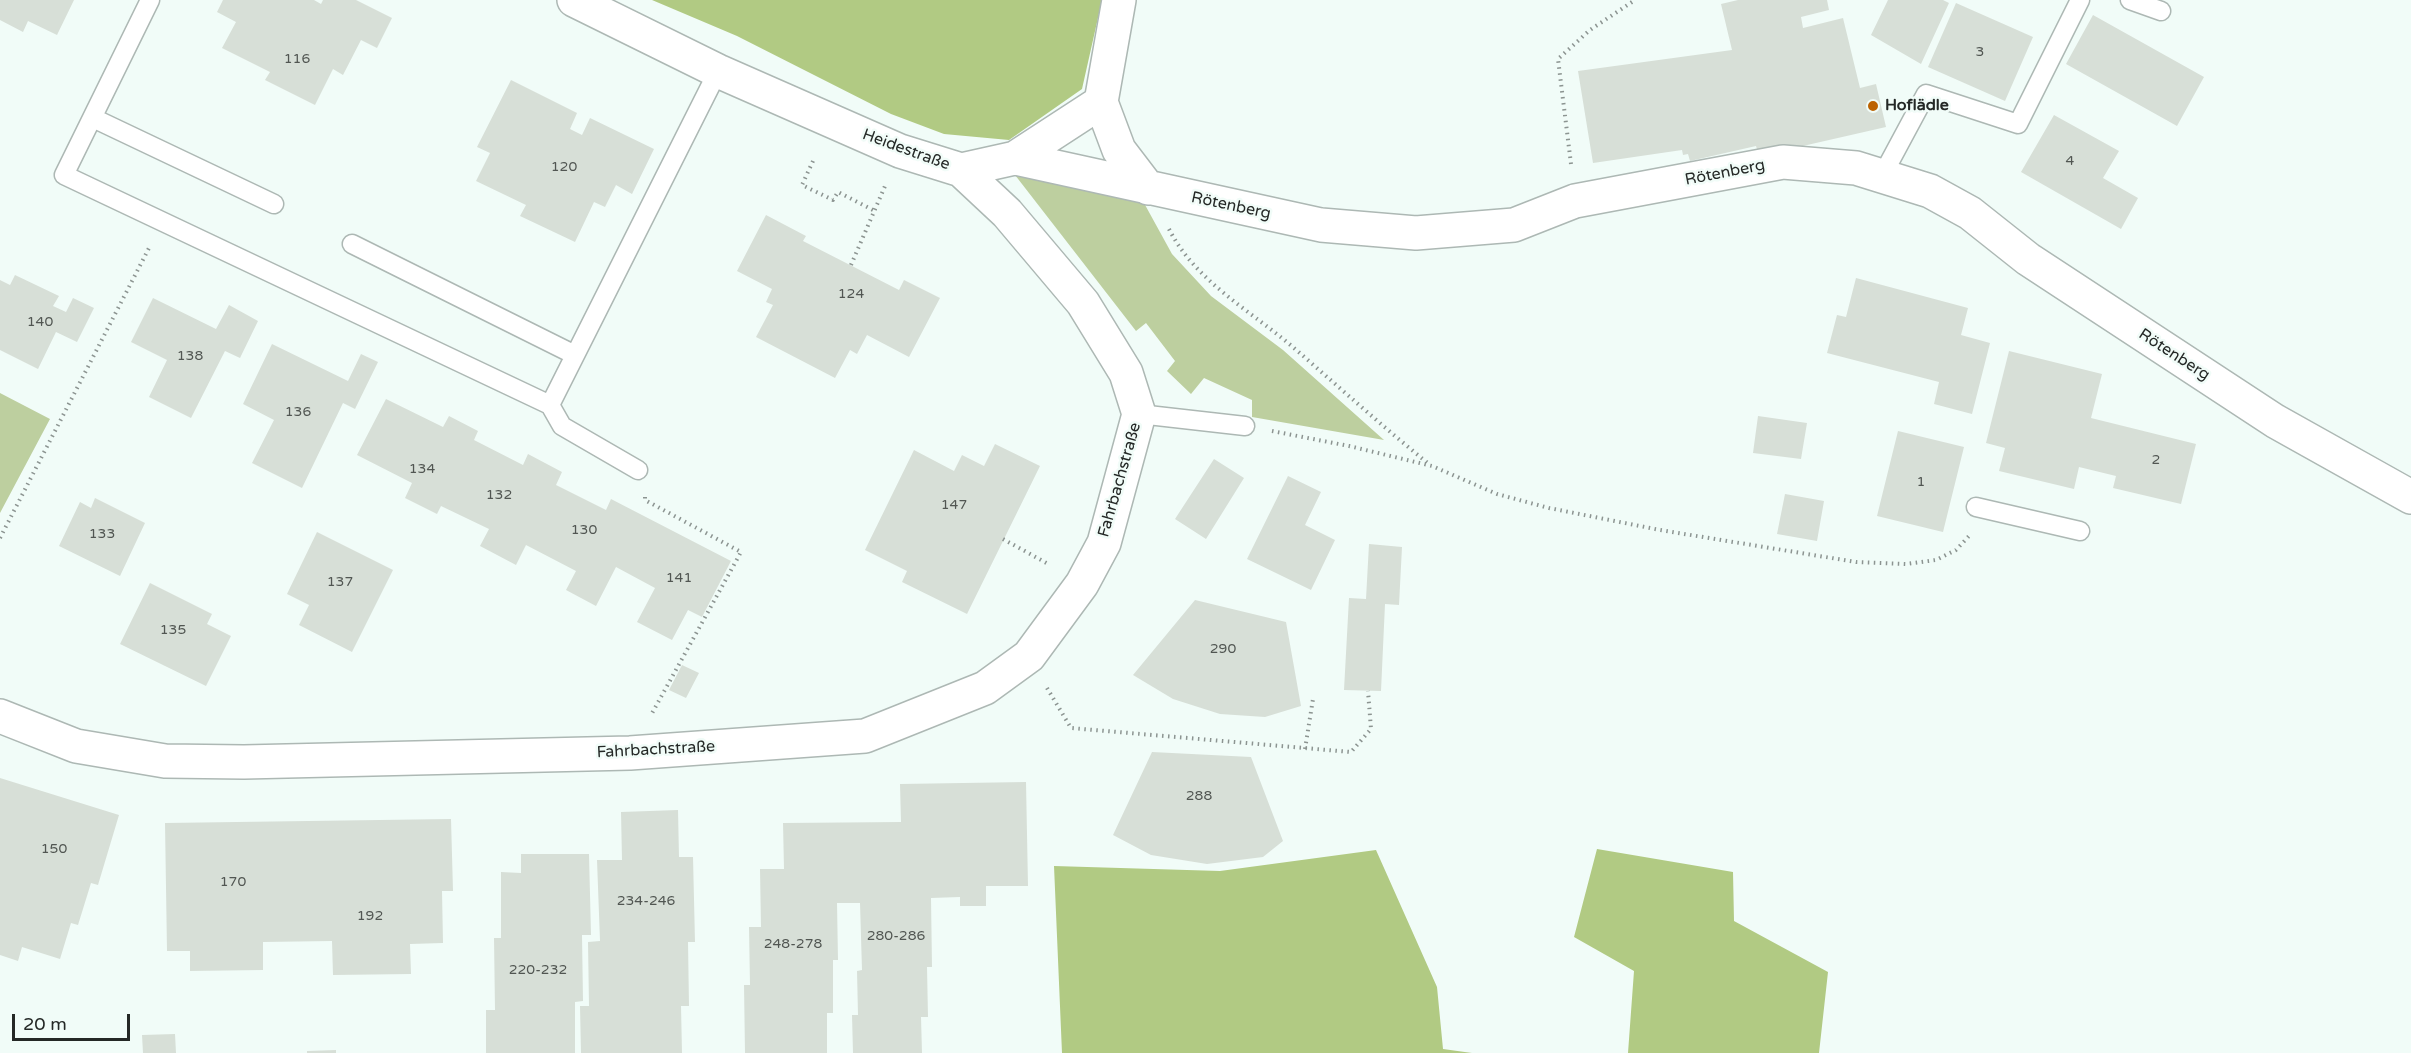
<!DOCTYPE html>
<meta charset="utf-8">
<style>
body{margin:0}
#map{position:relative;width:2411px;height:1053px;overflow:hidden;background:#f1fcf8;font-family:"Varela Round",sans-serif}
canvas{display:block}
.scale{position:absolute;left:12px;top:1014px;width:118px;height:27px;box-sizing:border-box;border:3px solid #242826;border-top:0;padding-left:8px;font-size:18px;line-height:21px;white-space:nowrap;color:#242826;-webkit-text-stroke:4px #f1fcf8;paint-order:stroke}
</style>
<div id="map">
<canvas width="2411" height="1053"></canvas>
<div class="scale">20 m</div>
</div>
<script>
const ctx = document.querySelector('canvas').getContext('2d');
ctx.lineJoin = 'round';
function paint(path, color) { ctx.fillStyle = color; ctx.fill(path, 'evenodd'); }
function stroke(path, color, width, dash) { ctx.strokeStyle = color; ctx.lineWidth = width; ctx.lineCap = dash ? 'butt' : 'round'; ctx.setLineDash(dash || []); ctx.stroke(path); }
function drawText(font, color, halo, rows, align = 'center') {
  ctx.font = font + ' "Varela Round",sans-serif'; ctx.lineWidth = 5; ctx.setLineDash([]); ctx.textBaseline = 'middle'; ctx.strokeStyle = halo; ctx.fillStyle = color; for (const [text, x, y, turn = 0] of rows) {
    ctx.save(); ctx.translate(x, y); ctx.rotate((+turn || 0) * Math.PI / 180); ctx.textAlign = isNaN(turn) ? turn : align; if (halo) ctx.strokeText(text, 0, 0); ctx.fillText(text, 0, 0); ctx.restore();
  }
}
paint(new Path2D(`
 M1015 175 1144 203 1172 254 1211 296 1283 350 1384 440 1252 417V400L1204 378 1191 394 1167 371 1175 361 1146 323 1136 331Z
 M0 393 50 419 0 513Z`), '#bdcf9f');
paint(new Path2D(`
 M652 0H1102L1082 89 1009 140 944 134 891 114 737 36Z
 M1597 849 1733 872 1734 921 1828 972 1819 1053H1628L1634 971 1574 937Z
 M1376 850 1437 987 1443 1049 1472 1053H1062L1054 866 1220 871Z`), '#b1ca83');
paint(new Path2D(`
 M0 0H74L57 35 28 21 23 32 0 20Z
 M223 0H314L321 4 323 0H356L392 18 377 48 361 40 343 75 333 69 315 105 265 80 270 72 222 48 236 22 217 12Z
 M1738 0H1827L1829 10 1801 17 1803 28 1843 18 1860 88 1876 84 1886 127 1759 156 1756 146 1690 161 1688 154 1683 155 1682 150 1593 163 1578 71 1732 50 1721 4Z
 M1888 0H1943L1949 3 1921 64 1871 35Z
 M1956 3 2033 37 2005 101 1928 67Z
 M2093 15 2204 77 2177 126 2066 64Z
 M511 80 577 113 570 129 582 135 590 118 654 149 632 194 616 185 605 207 594 202 575 242 520 216 526 205 476 181 490 153 477 147Z
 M2054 115 2119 151 2103 178 2138 198 2121 229 2021 172Z
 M766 215 806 236 803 241 899 290 904 280 940 298 909 357 867 335 857 354 850 350 835 378 756 337 773 305 766 302 772 289 737 271Z
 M15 275 59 296 53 306 66 312 73 298 94 308 77 342 56 332 38 369 0 350V280L10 285Z
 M1856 278 1968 308 1961 335 1990 343 1972 414 1934 404 1939 382 1827 353 1837 315 1846 317Z
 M153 298 216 329 229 305 258 321 240 358 225 351 191 418 149 397 167 360 131 342Z
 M272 344 348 381 361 354 378 362 355 409 343 403 302 488 252 463 274 420 243 404Z
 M2009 351 2102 374 2091 418 2196 444 2181 504 2113 488 2116 476 2079 467 2074 489 1999 471 2005 448 1986 443Z
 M386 399 443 427 449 416 478 431 474 440 523 465 528 454 562 472 556 485 606 510 611 499 731 561 702 617 688 610 672 640 637 622 655 588 616 567 596 606 566 590 576 571 526 545 516 565 480 546 489 529 441 506 437 514 405 498 412 483 357 455Z
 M1758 416 1807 423 1801 459 1753 453Z
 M1898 431 1964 447 1943 532 1877 516Z
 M995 444 1040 466 967 614 902 582 907 571 865 550 914 450 954 471 962 455 984 466Z
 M1214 459 1244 478 1206 539 1175 519Z
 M1288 476 1321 492 1305 525 1335 540 1311 590 1247 559Z
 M1785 494 1824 501 1817 541 1777 534Z
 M95 498 145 523 120 576 59 546 80 502 91 508Z
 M317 532 393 570 352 652 299 625 309 605 287 594Z
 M1369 544 1402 547 1399 605 1385 604 1381 691 1344 690 1349 598 1366 599Z
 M150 583 212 614 207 624 231 636 206 686 120 644Z
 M1195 600 1286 622 1301 706 1265 717 1220 714 1173 699 1133 675Z
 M682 665 699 673 686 698 669 690Z
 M1152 752 1251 757 1283 841 1263 857 1207 864 1151 855 1113 835Z
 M0 778 119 815 98 885 91 883 78 925 71 923 60 959 22 947 18 961 0 955Z
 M1026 782 1028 886H986V906H960V897L931 898 932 967H927L928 1017H921L922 1053H853L852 1015H858L857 971 862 970 860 903H837L838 960H833V1013H827V1053H745L744 985H750L749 927H761L760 869H784L783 823 901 822 900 784Z
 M678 810 679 857H693L695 942H688L689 1006H681L682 1053H581L580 1006H589L588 942 600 941 597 860H622L621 812Z
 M451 819 453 891H442L443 943 410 944 411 974 333 975 332 941 263 942V970L190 971V951H167L165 823Z
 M521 854H589L591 935H582L583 1001 575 1002V1053H486V1010H495L494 938H501V872L521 873Z
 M175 1034 176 1053H143L142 1035Z
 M336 1050V1053H307V1051Z`), '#d7dfd7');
const service = new Path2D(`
 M150 0 64 175 550 405 562 426 638 470
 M2130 0 2161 11
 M93 118 274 204
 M1882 176 1926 94 2018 124 2080 0
 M352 244 575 355
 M550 405 718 71
 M1139 414 1245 426
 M1976 507 2080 531`);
const minor = new Path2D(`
 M1119 0 1101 102 1119 150 1148 188
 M1015 158 1101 102
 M961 170 1015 158 1321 225 1416 233 1514 225 1575 201 1783 162 1856 168 1930 191 1970 213 2028 259 2275 421 2411 497
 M0 716 76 746 165 761 244 762 630 753 865 736 985 688 1029 656 1082 584 1104 543 1139 414 1126 373 1083 303 1007 213 961 170 900 151 718 71 574 0`);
stroke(service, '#adb8b4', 21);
stroke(minor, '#adb8b4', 36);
stroke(new Path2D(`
 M813 161 802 185 833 200 838 192 875 211
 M1571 164 1558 59 1590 30 1635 0
 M1169 229C1195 281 1251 311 1294 348 1339 387 1383 427 1429 464
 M851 265 885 186
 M1272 431 1349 446 1432 466 1497 494 1549 508 1660 530 1856 562 1906 564 1936 560 1956 550 1969 536
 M645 497V500L741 552 651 715
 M0 538 149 248
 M1003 539 1050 565
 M1047 688 1071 728 1351 752 1371 729 1368 691
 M1305 749 1313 699`), '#8c9491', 4, [1.5, 4.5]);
stroke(service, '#fff', 18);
stroke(minor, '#fff', 33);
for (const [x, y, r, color] of [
 [1873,106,6,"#bc6202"]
]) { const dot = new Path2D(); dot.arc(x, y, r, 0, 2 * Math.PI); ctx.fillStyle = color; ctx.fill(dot); stroke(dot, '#f1fcf8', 2); }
drawText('14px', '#515652', null, [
 ["3",1980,52],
 ["116",297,59],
 ["4",2070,161],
 ["120",564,167],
 ["124",851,294],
 ["140",40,322],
 ["138",190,356],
 ["136",298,412],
 ["2",2156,460],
 ["134",422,469],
 ["1",1921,482],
 ["132",499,495],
 ["147",954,505],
 ["130",584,530],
 ["133",102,534],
 ["141",679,578],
 ["137",340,582],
 ["135",173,630],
 ["290",1223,649],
 ["288",1199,796],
 ["150",54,849],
 ["170",233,882],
 ["234-246",646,901],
 ["192",370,916],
 ["280-286",896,936],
 ["248-278",793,944],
 ["220-232",538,970]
]);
drawText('bold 16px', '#242826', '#f1fcf8', [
 ["Hoflädle",1885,106]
], 'left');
drawText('16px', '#242826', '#f1fcf8', [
 ["Heidestraße",906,150,20],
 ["Rötenberg",1725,173,-11],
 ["Rötenberg",1231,206,12],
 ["Rötenberg",2174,355,33],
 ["Fahrbachstraße",1120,480,-74],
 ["Fahrbachstraße",656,750,-3]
]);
</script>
